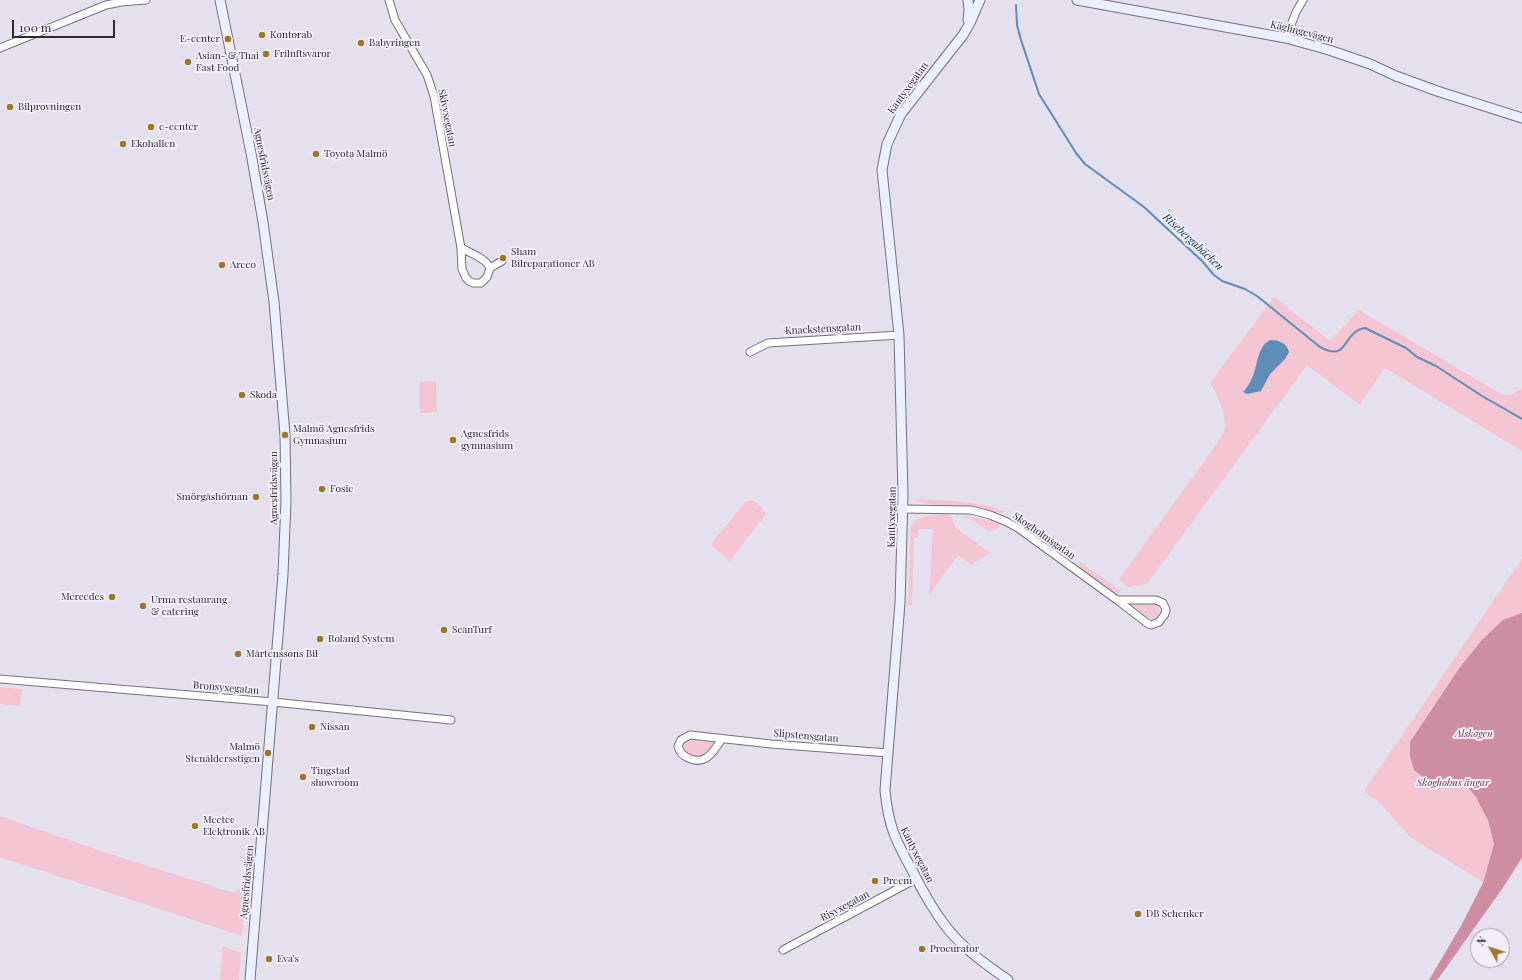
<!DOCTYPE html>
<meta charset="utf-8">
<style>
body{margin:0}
#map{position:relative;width:1522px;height:980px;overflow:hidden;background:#e4e0ee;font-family:"Playfair Display",serif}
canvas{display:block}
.north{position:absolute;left:1470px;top:928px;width:40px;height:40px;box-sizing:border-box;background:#f2edfb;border:1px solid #a4a0aa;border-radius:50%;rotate:309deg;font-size:11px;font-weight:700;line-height:16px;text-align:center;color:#2e2c31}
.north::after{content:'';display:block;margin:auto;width:14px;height:18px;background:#9c7824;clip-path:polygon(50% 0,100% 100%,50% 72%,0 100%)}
.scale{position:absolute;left:12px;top:20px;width:103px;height:18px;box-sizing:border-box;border:2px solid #2e2c31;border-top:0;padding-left:5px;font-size:12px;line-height:14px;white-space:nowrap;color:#2e2c31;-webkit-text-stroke:3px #f2edfb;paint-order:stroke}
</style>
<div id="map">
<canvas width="1522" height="980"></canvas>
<div class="north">N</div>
<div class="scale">100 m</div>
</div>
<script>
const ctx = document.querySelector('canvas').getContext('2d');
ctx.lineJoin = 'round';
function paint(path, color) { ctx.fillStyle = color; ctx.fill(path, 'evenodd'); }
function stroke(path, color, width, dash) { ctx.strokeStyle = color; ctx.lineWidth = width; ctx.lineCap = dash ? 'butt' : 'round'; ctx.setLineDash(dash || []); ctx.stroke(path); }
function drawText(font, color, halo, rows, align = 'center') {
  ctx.font = font + ' "Playfair Display",serif'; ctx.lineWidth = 4; ctx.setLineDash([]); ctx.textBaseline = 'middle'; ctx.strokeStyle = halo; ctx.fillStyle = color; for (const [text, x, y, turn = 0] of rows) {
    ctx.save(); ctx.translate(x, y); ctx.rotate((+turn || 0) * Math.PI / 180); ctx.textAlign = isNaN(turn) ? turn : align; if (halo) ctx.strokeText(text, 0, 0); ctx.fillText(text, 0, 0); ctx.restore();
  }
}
paint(new Path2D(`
 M1274 297 1330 341 1359 310 1501 394 1510 395 1522 389V451L1385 368 1360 405 1307 365 1147 584 1128 587 1119 579 1214 448C1217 442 1222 437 1224 431 1228 420 1217 392 1210 383Z
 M435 381 436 383 437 411 436 412 422 413 420 412 419 384 420 382Z
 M918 499C948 501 977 500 1005 512 996 515 986 509 977 507 957 503 936 508 917 501L916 500Z
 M751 500C757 502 764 509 766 514L730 561 712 546V543L746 501Z
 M949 514 952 517 956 528 990 553 971 565 958 555 929 595 933 529H918V538H914L912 605H908L911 526C918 513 937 516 949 514Z
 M964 516C977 517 987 519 999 524L1000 527 996 530 988 531 972 519 964 518Z
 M1036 530 1075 558 1071 561 1035 534Z
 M1522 559V860L1501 891 1481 881 1410 837 1382 805 1364 791Z
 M1080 562 1120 590V594L1116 593 1079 567Z
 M1153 603 1156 604 1159 610 1158 616 1155 618H1150L1131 605Z
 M0 687 22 689 20 706 0 704Z
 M691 740 714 742C706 755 697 762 683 750L685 743Z
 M0 816 107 853 234 893 247 884 242 936 0 857Z
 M223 946 241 953 239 980H220Z`), '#f4c5d3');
paint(new Path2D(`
 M1522 613V857L1502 889 1438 979 1437 980H1429L1462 924 1483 883 1494 844 1488 820 1476 797 1463 781 1447 778 1429 782 1414 770 1410 757V742L1458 670 1481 641 1503 620Z`), '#cd8da2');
paint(new Path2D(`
 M1270 340C1279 340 1287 343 1289 352L1285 359 1270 374 1261 391 1247 394 1243 392C1248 387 1252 379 1254 373 1258 362 1258 346 1270 340Z`), '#5c8eb7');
stroke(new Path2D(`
 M1016 5 1017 25 1021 40 1039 94 1076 153 1085 164 1144 207 1202 261 1214 275 1222 281 1245 289 1257 296 1320 347C1350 363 1341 332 1365 328L1406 348 1417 357 1436 366 1482 396 1522 419`), '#5c8eb7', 2);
const street = new Path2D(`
 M389 0 395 20 427 75 434 96 461 248 462 269 466 278 469 281 473 283H481L487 277 490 268C485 258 471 253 461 248
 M1286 38 1296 12 1303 0
 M0 48 106 5 121 2 146 0
 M490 268 502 261
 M750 352 768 343 899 335
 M903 509 971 510 990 515 1007 522 1018 528 1117 600H1156L1163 603 1166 610 1165 614 1159 622 1151 625 1147 623 1117 600
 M0 679 273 702 451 720
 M722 739C717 745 713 754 706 758 696 764 680 757 678 746L681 740 690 735 771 744 888 753
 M783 950 916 879`);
const secondary = new Path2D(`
 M220 0 251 153 263 222 274 302 285 435 286 501 283 574 250 980
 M980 0 970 23 963 35 901 114 887 144 882 170 899 335 903 495 900 603 885 790C888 826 896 841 913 872 922 890 932 908 944 924 961 947 985 964 1008 980
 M1077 0 1286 38 1329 50 1370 64 1396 76 1437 91 1522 118
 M968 20 969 10 968 0`);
stroke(street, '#74707c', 9);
stroke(secondary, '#74707c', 11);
stroke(street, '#fff', 7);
stroke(secondary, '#ebeffe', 9);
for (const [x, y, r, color] of [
 [262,35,4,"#9c7824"],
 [228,39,4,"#9c7824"],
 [361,43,4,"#9c7824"],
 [266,54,4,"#9c7824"],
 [188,62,4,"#9c7824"],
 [10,107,4,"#9c7824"],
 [151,127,4,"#9c7824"],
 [123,144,4,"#9c7824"],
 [316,154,4,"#9c7824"],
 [503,258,4,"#9c7824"],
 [222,265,4,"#9c7824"],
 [242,395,4,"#9c7824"],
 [285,435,4,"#9c7824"],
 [453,440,4,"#9c7824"],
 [322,489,4,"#9c7824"],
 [256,497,4,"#9c7824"],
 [112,597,4,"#9c7824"],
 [143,606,4,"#9c7824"],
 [444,630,4,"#9c7824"],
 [320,639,4,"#9c7824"],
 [238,654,4,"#9c7824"],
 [312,727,4,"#9c7824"],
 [268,753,4,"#9c7824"],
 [303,777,4,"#9c7824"],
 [195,826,4,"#9c7824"],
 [875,881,4,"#9c7824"],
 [1138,914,4,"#9c7824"],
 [922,949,4,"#9c7824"],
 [269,959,4,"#9c7824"]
]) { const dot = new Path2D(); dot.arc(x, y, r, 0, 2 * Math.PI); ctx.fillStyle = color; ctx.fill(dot); stroke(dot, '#f2edfb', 1.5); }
drawText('10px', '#2e2c31', '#f2edfb', [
 ["Käglingevägen",1302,32,14],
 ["Kantyxegatan",908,88,-54],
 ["Skivyxegatan",447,118,79],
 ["Agnesfridsvägen",264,164,79],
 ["Knackstensgatan",823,329,-3],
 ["Agnesfridsvägen",274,488,-90],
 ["Kantyxegatan",892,517,-89],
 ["Skogholmsgatan",1044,536,35],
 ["Bronsyxegatan",226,688,5],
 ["Slipstensgatan",806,736,5],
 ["Kantyxegatan",917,855,63],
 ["Agnesfridsvägen",247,882,-85],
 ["Risyxegatan",845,906,-28]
]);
drawText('10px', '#2e2c31', '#f2edfb', [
 ["Kontorab",270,35],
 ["E-center",220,39,"right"],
 ["Babyringen",369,43],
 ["Friluftsvaror",274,54],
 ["Asian- & Thai",196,56],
 ["Fast Food",196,68],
 ["Bilprovningen",18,107],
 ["e-center",159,127],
 ["Ekohallen",131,144],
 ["Toyota Malmö",324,154],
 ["Sham",511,252],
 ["Bilreparationer AB",511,264],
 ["Areco",230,265],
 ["Skoda",250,395],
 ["Malmö Agnesfrids",293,429],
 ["Gymnasium",293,441],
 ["Agnesfrids",461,434],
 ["gymnasium",461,446],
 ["Fosie",330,489],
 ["Smörgåshörnan",248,497,"right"],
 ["Mercedes",104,597,"right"],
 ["Urma restaurang",151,600],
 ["& catering",151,612],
 ["ScanTurf",452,630],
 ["Roland System",328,639],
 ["Mårtenssons Bil",246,654],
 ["Nissan",320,727],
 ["Malmö",260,747,"right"],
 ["Stenåldersstigen",260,759,"right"],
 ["Tingstad",311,771],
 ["showroom",311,783],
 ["Mectec",203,820],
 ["Elektronik AB",203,832],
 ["Preem",883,881],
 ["DB Schenker",1146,914],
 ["Procurator",930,949],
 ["Eva's",277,959]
], 'left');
drawText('italic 10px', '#7f3150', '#f2edfb', [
 ["Alskogen",1474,734],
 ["Skogholms ängar",1453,783]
]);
drawText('italic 11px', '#09334f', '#f2edfb', [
 ["Risebergabäcken",1193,242,43]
]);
</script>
